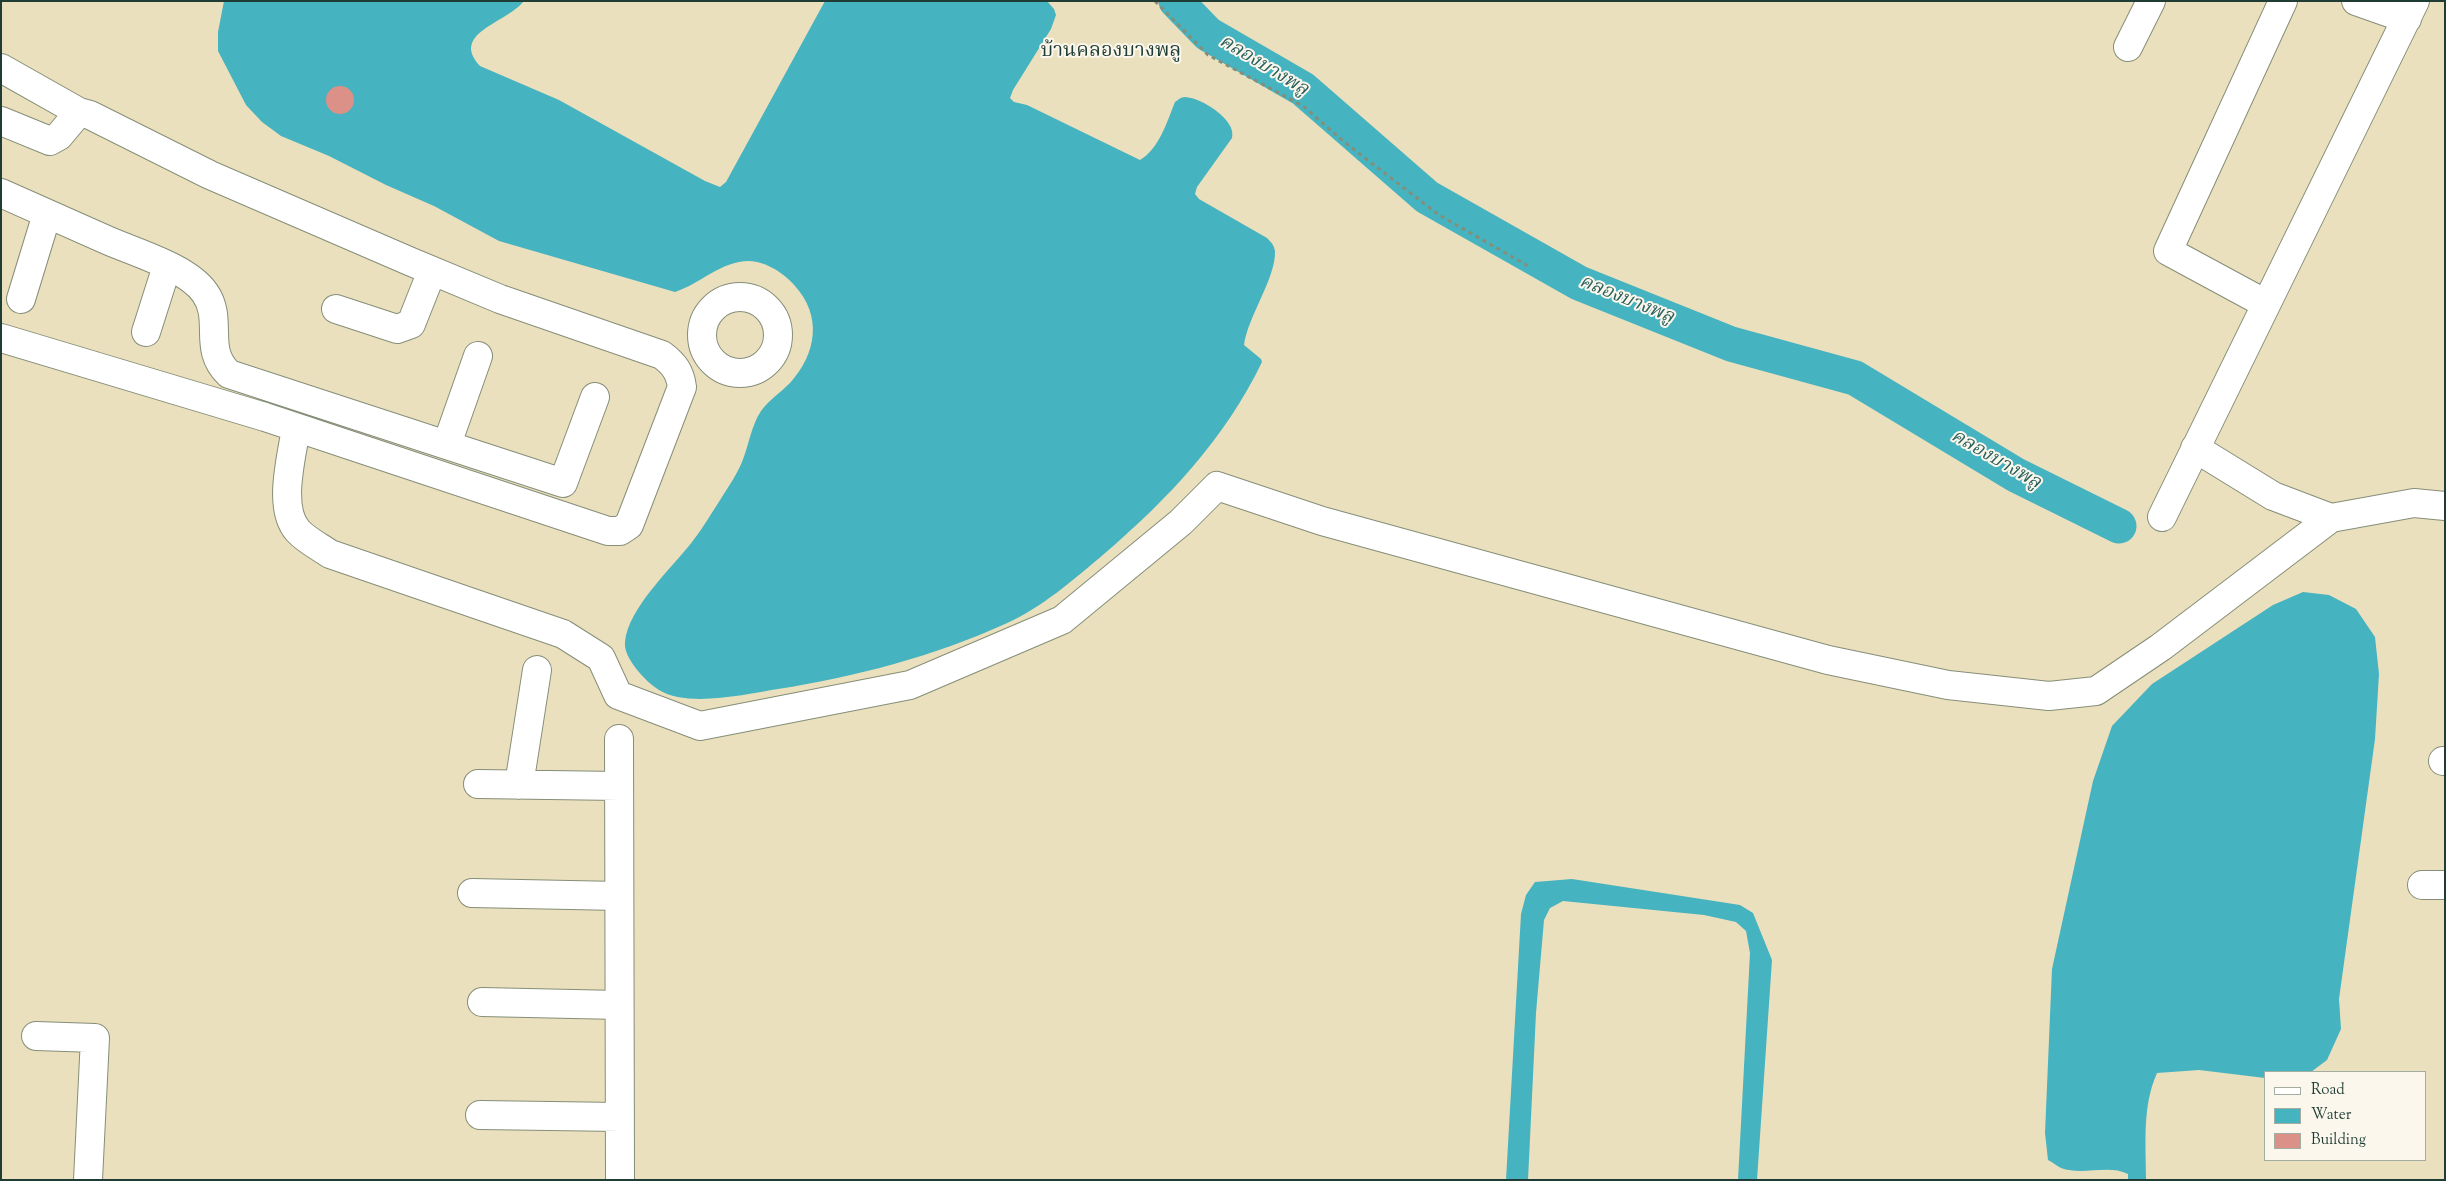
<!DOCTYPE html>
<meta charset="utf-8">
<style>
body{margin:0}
#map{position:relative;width:2446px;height:1181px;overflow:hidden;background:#ebe0bd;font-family:"Sorts Mill Goudy",serif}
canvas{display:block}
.frame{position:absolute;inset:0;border:2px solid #1f3d34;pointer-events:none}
.legend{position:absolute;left:2264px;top:1071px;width:162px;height:90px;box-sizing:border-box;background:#fbf7ec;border:1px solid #a3ada2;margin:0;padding:6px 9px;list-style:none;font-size:15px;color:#1f3d34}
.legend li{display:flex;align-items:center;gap:10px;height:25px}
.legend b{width:25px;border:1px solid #a3ada2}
</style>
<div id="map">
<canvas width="2446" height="1181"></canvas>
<div class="frame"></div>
<ul class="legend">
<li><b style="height:6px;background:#fff"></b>Road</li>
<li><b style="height:14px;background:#45b3c0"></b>Water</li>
<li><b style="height:14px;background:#db9187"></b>Building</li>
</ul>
</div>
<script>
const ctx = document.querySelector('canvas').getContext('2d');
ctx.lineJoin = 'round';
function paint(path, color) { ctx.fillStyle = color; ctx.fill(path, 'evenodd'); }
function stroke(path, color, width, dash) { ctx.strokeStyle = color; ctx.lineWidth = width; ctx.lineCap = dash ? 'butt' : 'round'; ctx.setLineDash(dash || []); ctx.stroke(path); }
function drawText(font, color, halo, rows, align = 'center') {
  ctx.font = font + ' "Sorts Mill Goudy","Noto Serif Thai",serif'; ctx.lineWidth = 4; ctx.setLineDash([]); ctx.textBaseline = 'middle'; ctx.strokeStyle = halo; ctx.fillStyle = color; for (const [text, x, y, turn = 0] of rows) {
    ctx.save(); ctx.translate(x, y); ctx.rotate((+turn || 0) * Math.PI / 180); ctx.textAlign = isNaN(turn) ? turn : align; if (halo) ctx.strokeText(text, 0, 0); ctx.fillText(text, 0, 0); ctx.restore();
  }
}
paint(new Path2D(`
 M224 1H524C505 24 450 33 480 66L559 100 705 181 720 187 726 182 825 1H1047L1054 9 1056 15 1051 29 1013 90 1010 98 1014 102 1027 105 1140 160C1159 149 1167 122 1175 102 1178 100 1181 97 1185 97 1202 98 1237 120 1232 138L1197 187 1195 194 1199 199 1267 238C1271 242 1274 245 1275 251 1276 278 1248 316 1244 345L1261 359 1262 362C1225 439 1168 499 1104 554 1073 580 1043 607 1005 624 935 656 855 677 778 689 746 694 688 708 659 690 646 682 623 658 625 642 628 608 672 568 692 542 703 528 712 512 722 497 729 486 737 474 742 462 749 445 751 426 761 411 769 400 781 392 790 383 817 353 822 316 795 286 784 273 767 262 749 261 721 261 700 284 675 292L499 241 434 206 386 185 329 156 281 136 262 122 246 105 218 51V32Z
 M2303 592 2329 595 2356 609 2375 637 2379 674 2375 739 2339 999 2341 1029 2327 1060 2311 1072H2265V1078L2199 1070 2157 1073C2142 1107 2146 1143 2146 1180H2128V1174C2108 1164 2083 1176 2061 1168 2057 1166 2052 1162 2048 1160L2045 1133 2052 969 2093 781 2112 726 2152 684 2273 605Z
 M1572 879 1740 905 1753 913 1772 960 1757 1180H1738L1750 953 1746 931 1736 922 1704 915 1563 901 1550 908 1544 920 1536 1013 1528 1180H1506L1521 914 1526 895 1535 882Z`), '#45b3c0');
stroke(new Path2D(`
 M1176 1 1208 34 1303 89 1427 197 1579 283 1731 344 1855 378 2016 475 2119 526`), '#45b3c0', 35);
paint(new Path2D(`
 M326 100a14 14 0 1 1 28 0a14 14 0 1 1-28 0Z`), '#db9187');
const minor = new Path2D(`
 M2356 1 2407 19
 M2128 47 2151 1
 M1 68 79 112
 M1 121 50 141 59 136 79 112 90 115 210 175 409 261 500 299 662 355C674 364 680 372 682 387L629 525 620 531H608L265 417 1 338
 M1 193C37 209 73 225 109 241 137 253 188 268 205 293 224 320 202 349 229 374L563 483 595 397
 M702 335a38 38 0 1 1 76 0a38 38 0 1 1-76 0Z
 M21 299 47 214
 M2266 304 2168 251 2283 1
 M336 309 397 329 411 324 432 271
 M146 332 167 266
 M296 428C292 456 277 508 298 531 306 540 320 547 330 554L563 634 601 658 618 695 700 726 910 685 1062 620 1181 522 1217 486 1322 521 1828 660 1948 685 2049 696 2096 691 2161 647 2331 518
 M447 444 478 356
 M2195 448 2273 496 2331 518 2414 503 2445 506
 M2162 517 2415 1
 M619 739 620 1180
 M2443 761H2445
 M478 784 619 786
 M519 785 537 670
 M2422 885H2445
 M472 893 619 896
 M482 1002 619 1005
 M36 1036 95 1038 88 1180
 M480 1115 620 1117`);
stroke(minor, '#858e78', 30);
stroke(new Path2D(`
 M1155 1 1208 55 1303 106 1343 141 1439 215 1530 267`), '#858e78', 3, [4, 4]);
stroke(minor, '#fff', 28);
drawText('italic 19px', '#2a605e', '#fbf7ec', [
 ["คลองบางพลู",1263,67,31],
 ["คลองบางพลู",1626,301,22],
 ["คลองบางพลู",1995,461,30]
]);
drawText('20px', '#1f3d34', '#fbf7ec', [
 ["บ้านคลองบางพลู",1111,53]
]);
</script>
